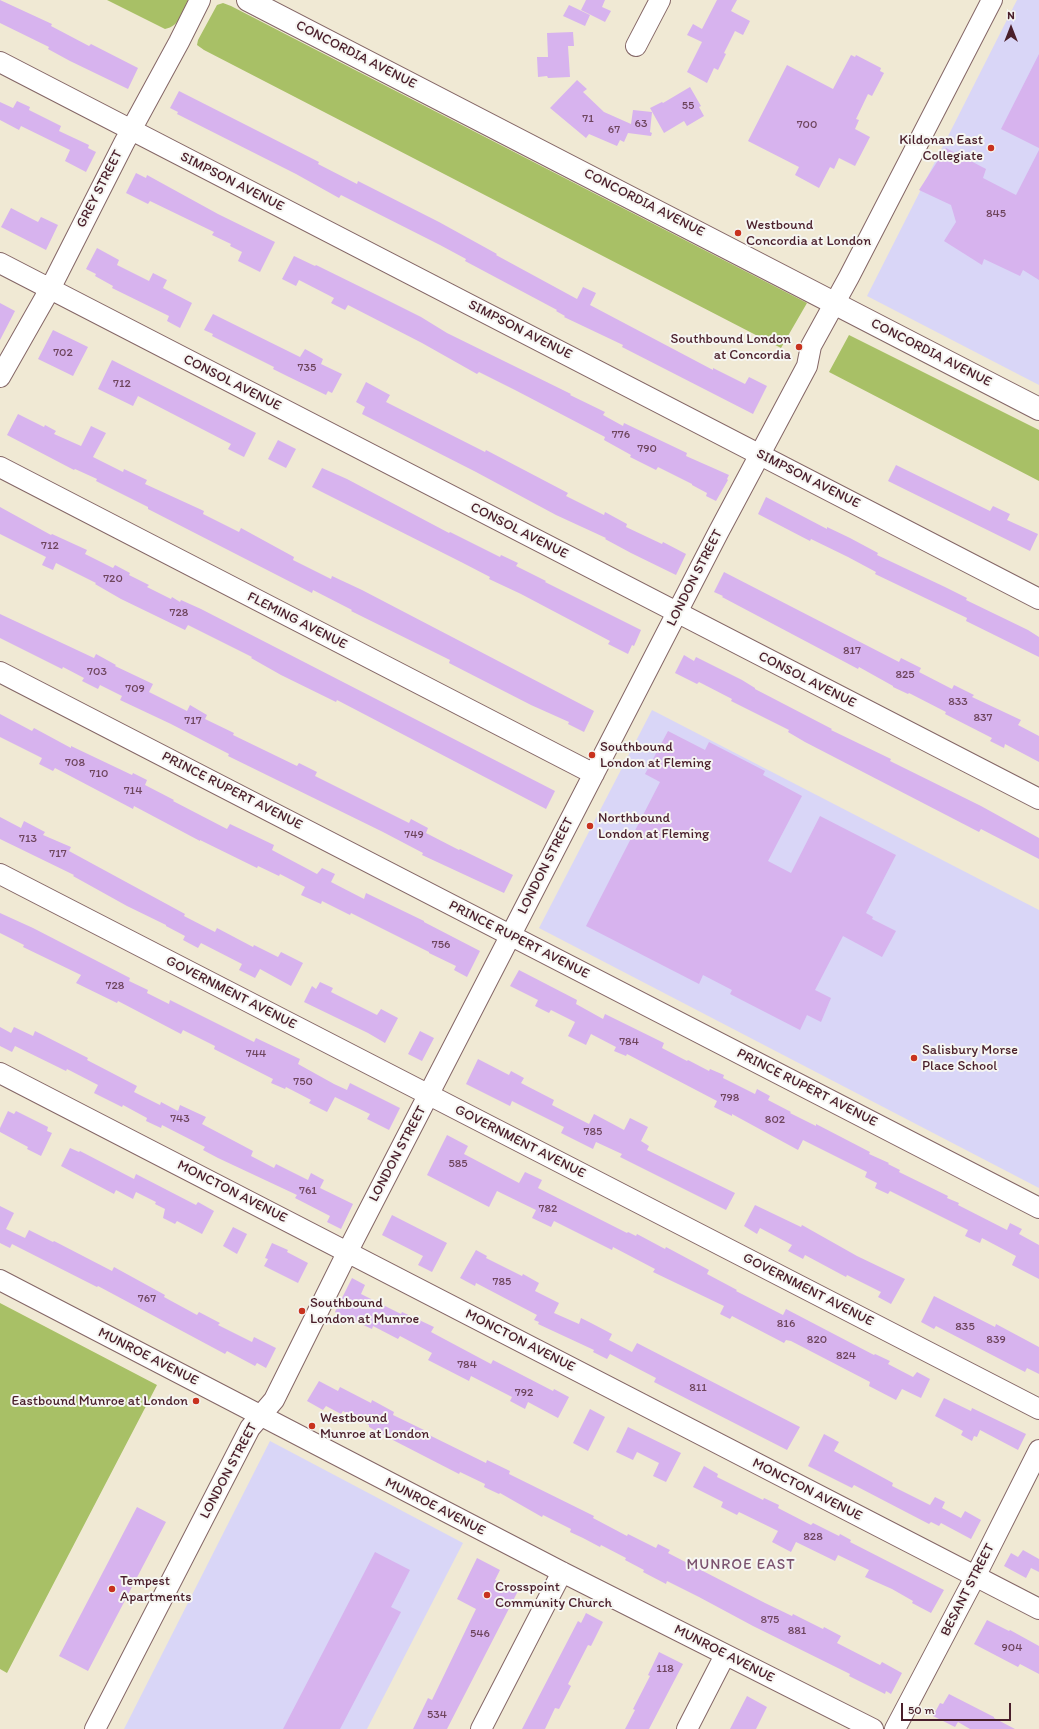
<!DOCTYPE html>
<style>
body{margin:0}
#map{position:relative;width:1039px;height:1729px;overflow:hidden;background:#f0e9d4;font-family:Itim,sans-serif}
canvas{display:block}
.north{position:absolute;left:991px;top:8px;width:40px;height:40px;-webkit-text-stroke:3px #f6f6f2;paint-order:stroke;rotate:0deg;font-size:11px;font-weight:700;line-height:16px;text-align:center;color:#4a1f2b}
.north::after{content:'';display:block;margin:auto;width:14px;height:18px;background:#4a1f2b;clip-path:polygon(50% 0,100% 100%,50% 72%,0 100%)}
.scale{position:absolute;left:901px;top:1703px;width:110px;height:18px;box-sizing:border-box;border:2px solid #4a1f2b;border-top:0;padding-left:5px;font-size:12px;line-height:14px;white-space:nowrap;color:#4a1f2b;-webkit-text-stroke:3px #f6f6f2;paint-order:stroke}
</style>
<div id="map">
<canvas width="1039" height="1729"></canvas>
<div class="north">N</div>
<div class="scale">50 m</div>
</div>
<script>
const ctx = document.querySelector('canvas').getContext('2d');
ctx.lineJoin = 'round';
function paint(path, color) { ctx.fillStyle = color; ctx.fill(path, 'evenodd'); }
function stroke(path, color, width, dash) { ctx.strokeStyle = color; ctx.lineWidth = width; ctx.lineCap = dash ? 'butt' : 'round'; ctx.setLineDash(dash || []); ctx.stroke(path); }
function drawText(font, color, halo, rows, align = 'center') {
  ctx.font = font + ' Itim,sans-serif'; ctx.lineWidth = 4; ctx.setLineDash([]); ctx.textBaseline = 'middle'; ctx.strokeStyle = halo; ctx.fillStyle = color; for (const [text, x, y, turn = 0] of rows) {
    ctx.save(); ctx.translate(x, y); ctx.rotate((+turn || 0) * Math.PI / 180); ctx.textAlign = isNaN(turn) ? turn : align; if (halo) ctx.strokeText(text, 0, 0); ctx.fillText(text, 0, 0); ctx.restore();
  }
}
paint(new Path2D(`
 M1017 0H1039V385L867 296Z
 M652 710 1039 910V1188L539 928Z
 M270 1441 463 1543 367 1729H124Z`), '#d9d6f7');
paint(new Path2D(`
 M107 0H188C182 13 180 26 165 29Z
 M223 3 231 6 807 303 781 348 204 50 197 45 198 40 217 5Z
 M849 335 1039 430V481L829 372Z
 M0 1303 157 1385 7 1673 0 1669Z`), '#a8c066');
paint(new Path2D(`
 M0 0 52 24 51 26 89 46 91 44 138 68 128 89 70 61 48 49 49 47 0 23Z
 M586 0H605L602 7 611 11 605 22 581 10Z
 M717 0H737L731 11 750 21 743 35 735 31 724 53 726 54 718 70 714 68 707 83 687 72 702 42 687 35 693 24 702 29Z
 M569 5 590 15 585 26 563 16Z
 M573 32 574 46H568L570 77 548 78 547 76 538 77 537 57H548L547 33Z
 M1039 54V148L1001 129Z
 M851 55 855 57 856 55 881 68 880 71 884 73 872 96 868 94 856 119 859 120 855 129 870 137 855 166 839 158 834 169 830 167 819 188 795 175 799 167 748 141 787 65 833 89Z
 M577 80 587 89 583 92 604 112 631 124 633 110 652 112 650 132 652 133 651 136 628 133 624 142 620 140 617 146 589 134 586 138 550 108Z
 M690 87 701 106 699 107 704 116 687 126 684 121 664 133 650 108 662 102 663 103Z
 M179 91 319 162 318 164 357 184 358 181 439 222 497 254 496 255 577 299 583 287 596 293 590 305 713 370V368L745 384 749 377 767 386 753 414 622 347 623 345 564 317 565 316 556 311 557 310 465 261 466 259 440 245 341 195 339 198 296 174 177 114 178 112 170 108Z
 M17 101 30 107 29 110 61 126 59 131 89 145 88 148 96 152 86 172 65 161 70 150 21 126 19 130 0 120V102L13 108Z
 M946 148 986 169 983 178 1016 195 1039 150V280L1023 270 1020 276 984 259 982 265 944 241 956 222 951 205 919 190Z
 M136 173 146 178 147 175 218 214 275 242 260 272 238 261 242 252 230 246 231 244 212 235 214 232 150 201 148 204 126 193Z
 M11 208 38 222 41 217 58 225 46 250 1 227Z
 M97 248 119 260 117 265 149 281 153 273 167 280 163 288 192 303 180 328 167 321 169 316 112 288 113 286 95 276 96 274 86 269Z
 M294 256 315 266 316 265 377 295 421 317 447 333 571 394 570 395 605 412 603 415 623 426 624 423 687 453 686 456 729 475 727 479 728 480 716 501 706 496 707 493 692 485V484L658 467 656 470 630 457 631 455 604 440 605 437 515 390 479 372 477 374 422 343 348 305 345 310 331 303 334 298 299 280 296 286 282 279Z
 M0 303 15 311 0 340Z
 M213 314 300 357 305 349 323 359 321 364 342 374 332 393 328 391 326 395 287 376 273 369 274 367 212 336 213 334 204 330Z
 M53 330 88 347 73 376 38 359Z
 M112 360 256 433 244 457 228 449 231 444 138 396 133 406 98 389Z
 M366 382 390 395 386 402 485 452 486 450 568 493 566 496 604 515 605 512 627 524 626 527 662 544 663 542 686 554 676 575 631 553 605 539 606 538 556 515 476 472 362 414 365 407 356 402Z
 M18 414 44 427 45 425 56 431 54 434 81 446 91 426 106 433 93 457 123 472 124 469 147 480 145 484 204 511 203 514 239 532 241 528 294 557 293 560 331 579 332 576 362 590 594 711 584 732 568 724 569 722 531 705 449 663 450 660 351 611 352 610 313 590 312 593 148 509V507L96 481 97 479 75 469 74 470 7 435Z
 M278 440 296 449 286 468 268 459Z
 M896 465 990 511 993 506 1010 514 1007 520 1038 534 1030 551 888 481Z
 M322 468 347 479 449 533 450 532 500 557 501 555 518 563 516 566 546 581 545 582 641 630 634 646 632 645 628 654 608 644 610 641 521 594 489 579 490 577 463 563 312 487Z
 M766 497 827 529V527L850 538 878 553 877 555 945 587 967 598 966 600 1028 630 1039 637V657L966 621 967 618 875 574 876 572 848 557 811 539 810 541 758 514Z
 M0 507 51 535 52 534 87 550 85 554 113 568 115 565 130 573 129 575 149 585 147 587 171 599 172 597 180 602 181 600 201 609 555 791 546 809 337 700 336 702 281 675 251 658 252 657 188 625 185 630 121 599 95 584 96 583 56 563 53 570 42 565 46 557 0 534Z
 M724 572 899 662 901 658 921 668 919 672 952 689 954 685 974 695 972 697 1021 720 1018 725 1039 736V762L1005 744 1004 748 990 741 992 738 945 714 946 712 909 693 908 694 893 687V686L859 667 858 669 843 661 722 597 723 596 714 592Z
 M0 614 94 658 96 654 116 665 115 666 153 684 149 692 187 711 190 705 207 715 205 719 234 733 233 735 297 766 299 763 317 772 315 776 409 823 411 819 428 828 426 833 459 850 460 849 513 875 504 893 422 855 423 853 383 832 228 756 229 754 171 724 120 700 122 696 100 685 98 689 82 681 84 678 63 667 62 669 0 638Z
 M684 655 694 661 696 657 742 680 755 688V689L832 729 831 730 891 759 890 761 981 806 1039 838V859L981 829 979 832 805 742 788 732 789 730 731 701 732 699 699 682 697 684 675 673Z
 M0 714 32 731 34 728 71 748V746L132 775 133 773 147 780 145 785 174 800 173 801 227 829 230 824 274 845 272 850 317 874 322 868 335 874 331 882 364 899 366 893 424 921V922L480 951 467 977 454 970 456 966 429 953V952L351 913 350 915 322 901 321 904 301 895 305 887 280 874 279 876 258 866 257 868 200 840V841L134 806 133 809 55 768 53 771 39 764 42 758 0 737Z
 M668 731 705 750 709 742 765 771 763 775 802 796 768 861 791 873 820 816 896 855 866 913 873 917 872 919 896 931 882 957 843 936 815 990 831 998 821 1022 807 1015 800 1030 730 994 732 990 703 975 699 984 586 926 660 782 645 774Z
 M0 817 21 828 24 821 45 832 43 835 71 847 69 851 185 914 184 916 215 932 217 928 253 947 254 945 278 957 281 952 303 963 291 986 260 969 255 978 239 970 242 964 201 943 198 948 183 940 185 936 166 926V925L127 906 73 876 74 875 0 839Z
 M0 913 33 928 130 978 129 981 148 990 147 993 169 1004 170 1000 254 1042 256 1038 300 1059 298 1064 334 1084 347 1090 350 1083 400 1108 389 1130 367 1119 370 1114 335 1097 327 1112 309 1103 311 1100 286 1087 285 1089 271 1083 273 1079 214 1049 215 1046 183 1030 181 1034 118 1001 117 1003 76 983 81 975 23 947 24 945 0 933Z
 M519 970 577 1000 576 1004 603 1019 605 1014 664 1043 662 1048 687 1061 688 1060 709 1071 710 1069 724 1075 723 1078 755 1094 757 1089 770 1096 768 1100 791 1112 790 1113 816 1126V1124L870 1152 869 1154 889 1163 888 1164 900 1170 899 1172 948 1196 947 1198 959 1203 958 1205 1007 1230 1010 1223 1022 1229 1019 1234 1039 1245V1279L1012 1265 1016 1256 982 1238 980 1243 965 1236 968 1230 890 1191 888 1194 875 1188 877 1183 865 1177 867 1172 803 1140 798 1150 732 1114V1116L714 1107 717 1101 627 1054 626 1056 614 1051 616 1047 591 1034 586 1045 568 1036 575 1022 551 1010 549 1013 535 1006 538 1000 510 986Z
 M320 982 333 988 331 992 377 1015 381 1009 398 1018 385 1043 368 1033 304 1002 312 986 316 989Z
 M0 1027 11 1033 14 1027 33 1036 35 1031 88 1058 87 1060 137 1086 134 1092 160 1105 161 1102 178 1111 180 1105 206 1117 202 1124 253 1151 251 1156 274 1168 276 1164 308 1180 311 1173 324 1180 320 1188 353 1204 341 1229 327 1222 330 1216 295 1198 297 1195 218 1158 203 1150 205 1147 162 1125 161 1128 146 1121 147 1118 123 1105 122 1107 94 1093 98 1085 67 1069 66 1071 15 1046 12 1052 0 1046Z
 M420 1031 434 1038 422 1061 408 1054Z
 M478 1059 509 1075 511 1071 524 1078 521 1083 554 1100 552 1105 589 1124 594 1114 624 1130 630 1118 648 1127 641 1141 649 1146 647 1150 735 1193 726 1210 620 1157 622 1154 596 1142 593 1149 561 1133 564 1127 512 1101 510 1106 466 1084Z
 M8 1111 14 1114 16 1111 48 1127 47 1131 52 1133 41 1156 27 1149 28 1147 0 1132V1128Z
 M447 1135 468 1146 464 1154 519 1183 525 1172 542 1180 538 1188 627 1233 628 1232 636 1236 637 1234 665 1249 666 1247 709 1270 707 1274 737 1290 736 1291 783 1315 786 1309 874 1355 875 1354 890 1361 888 1364 913 1377 917 1372 930 1379 921 1398 902 1389 896 1400 869 1386 870 1382 791 1341 786 1340 784 1343 732 1316 730 1319 720 1314 724 1306 653 1272 655 1269 613 1247 612 1250 554 1221 551 1227 532 1218 536 1210 497 1191 489 1207 427 1175Z
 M70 1148 79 1152 80 1151 134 1179 136 1174 196 1205 198 1202 214 1211 202 1234 177 1221 175 1224 163 1218 165 1209 155 1204 156 1202 136 1192 133 1199 116 1190 114 1194 61 1166Z
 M755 1205 801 1227 802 1225 857 1256 905 1279 891 1304 878 1297 881 1292 847 1275 846 1277 805 1255 803 1259 788 1251 792 1245 760 1228 757 1234 744 1226Z
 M0 1206 14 1213 6 1229 25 1238 29 1230 53 1242 54 1241 112 1271 114 1267 165 1295 164 1297 197 1315 199 1312 220 1323 218 1325 252 1342 254 1337 276 1348 266 1368 257 1363 255 1366 227 1351 225 1354 98 1286 97 1287 12 1244 10 1248 0 1243Z
 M392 1215 447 1243 432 1272 418 1265 423 1256 382 1235Z
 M233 1227 247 1234 237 1254 223 1246Z
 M272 1243 288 1250 287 1252 308 1263 298 1283 264 1266 268 1259 265 1258Z
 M476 1250 487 1256 486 1258 522 1276 523 1274 539 1283 535 1291 559 1303 554 1313 579 1324 581 1318 591 1323 612 1334 609 1340 632 1352 637 1343 800 1427 787 1450 654 1382 656 1378 610 1354 607 1359 593 1352 594 1350 538 1324 539 1322 534 1320 537 1315 476 1283 475 1286 460 1278Z
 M352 1278 365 1285 361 1294 401 1314 402 1312 434 1327 431 1332 491 1364 493 1360 553 1391 554 1389 569 1397 558 1418 528 1402 525 1409 510 1401 512 1397 471 1376 469 1381 428 1360 432 1353 400 1336 398 1339 373 1326 372 1329 335 1312Z
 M934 1296 995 1327 996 1324 1039 1347V1374L1027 1368 1025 1372 936 1326 934 1329 921 1322Z
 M319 1381 338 1391 340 1387 371 1403 372 1400 394 1412 393 1415 424 1430 423 1432 486 1463 487 1460 510 1471 509 1474 594 1516 593 1518 627 1536 628 1534 656 1548 658 1544 670 1550 668 1553 765 1603 792 1616 793 1614 823 1629 824 1627 841 1636 837 1643 880 1665 882 1662 902 1673 891 1694 886 1691 885 1694 849 1676 850 1674 753 1626 699 1597 667 1581 666 1584 643 1572 644 1570 625 1560 626 1558 601 1545 600 1547 583 1538 570 1532 571 1529 543 1515 542 1517 500 1493 499 1494 484 1487 485 1484 460 1472 459 1474 389 1438 369 1427V1425L343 1411 341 1414 326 1406 323 1410 307 1401Z
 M944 1398 971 1411 972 1408 1026 1434 1018 1450 980 1430 977 1437 974 1436 972 1441 961 1435 963 1431 935 1416Z
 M590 1409 605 1417 588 1451 573 1443Z
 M628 1427 681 1453 666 1482 653 1476 659 1463 637 1452 633 1460 616 1452Z
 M824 1434 839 1442 834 1451 893 1483 892 1486 930 1505 935 1497 945 1502 942 1508 961 1518 965 1511 981 1520 971 1539 941 1523 939 1526 931 1522 929 1524 854 1485 852 1488 808 1466Z
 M704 1466 718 1474 717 1477 763 1500 764 1498 779 1505 778 1508 811 1525 813 1523 839 1536 840 1534 851 1540 850 1542 944 1590 931 1613 912 1603 913 1601 892 1589 865 1577 869 1570 838 1555 835 1561 796 1542 791 1552 772 1542 778 1531 739 1512 737 1515 721 1507 723 1502 693 1487Z
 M137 1507 166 1522 88 1671 59 1656Z
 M1023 1550 1039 1559V1572L1031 1568 1026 1578 1004 1566 1011 1553 1018 1557Z
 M375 1552 410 1570 391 1607 401 1612 340 1729H283Z
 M477 1558 500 1570 495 1580 518 1591 447 1729H413L428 1698 432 1700 476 1609 457 1599Z
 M586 1613 603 1622 591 1646 588 1645 568 1684 571 1686 559 1709 555 1708 545 1729H522L578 1621 581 1623Z
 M987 1620 1009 1631 1010 1630 1039 1646V1674L1020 1664 1018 1667 974 1644Z
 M659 1652 683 1664 649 1729H625L635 1710 633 1709 650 1676 648 1675Z
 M949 1694 994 1717V1718L1015 1729H970L958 1722 955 1727 933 1716 940 1703 943 1704Z
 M747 1696 767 1707 756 1729H730Z`), '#d7b3ee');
const minor = new Path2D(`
 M636 46 660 0
 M0 62 1039 599
 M0 263 1039 799
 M0 377 50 289 124 143 179 42 200 0
 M0 467 594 774
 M0 672 1039 1208
 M0 874 1039 1409
 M0 1073 1039 1609
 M0 1280 562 1572 873 1729
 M95 1729 250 1428 274 1400 353 1241 718 533 807 366 811 346 849 277 992 0
 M481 1729 562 1572
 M687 1729 725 1655
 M895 1729 975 1577 1039 1450`);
const major = new Path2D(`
 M248 0C512 135 775 273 1039 409`);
stroke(minor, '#846666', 22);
stroke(major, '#846666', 24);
stroke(minor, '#fff', 20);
stroke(major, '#fff', 22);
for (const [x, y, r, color] of [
 [991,148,4,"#c8321e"],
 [738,233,4,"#c8321e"],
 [799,347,4,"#c8321e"],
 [592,755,4,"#c8321e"],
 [590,826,4,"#c8321e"],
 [914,1058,4,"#c8321e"],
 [302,1311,4,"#c8321e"],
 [196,1401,4,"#c8321e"],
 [312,1426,4,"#c8321e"],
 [112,1589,4,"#c8321e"],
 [487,1595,4,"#c8321e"]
]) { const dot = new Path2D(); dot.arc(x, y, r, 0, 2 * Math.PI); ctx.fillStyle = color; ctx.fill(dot); stroke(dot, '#f6f6f2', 1.5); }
drawText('12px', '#6d445c', null, [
 ["55",688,106],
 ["71",588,119],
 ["63",641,124],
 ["700",807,125],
 ["67",614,130],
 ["845",996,214],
 ["702",63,353],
 ["735",307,368],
 ["712",122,384],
 ["776",621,435],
 ["790",647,449],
 ["712",50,546],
 ["720",113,579],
 ["728",179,613],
 ["817",852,651],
 ["703",97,672],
 ["825",905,675],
 ["709",135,689],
 ["833",958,702],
 ["837",983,718],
 ["717",193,721],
 ["708",75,763],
 ["710",99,774],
 ["714",133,791],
 ["749",414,835],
 ["713",28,839],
 ["717",58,854],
 ["756",441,945],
 ["728",115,986],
 ["784",629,1042],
 ["744",256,1054],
 ["750",303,1082],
 ["798",730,1098],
 ["743",180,1119],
 ["802",775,1120],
 ["785",593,1132],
 ["585",458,1164],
 ["761",308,1191],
 ["782",548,1209],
 ["785",502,1282],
 ["767",147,1299],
 ["816",786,1324],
 ["835",965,1327],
 ["820",817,1340],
 ["839",996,1340],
 ["824",846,1356],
 ["784",467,1365],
 ["811",698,1388],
 ["792",524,1393],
 ["828",813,1537],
 ["875",770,1620],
 ["881",797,1631],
 ["546",480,1634],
 ["904",1012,1648],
 ["118",665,1669],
 ["534",437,1715]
]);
drawText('14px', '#4a1f2b', '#f6f6f2', [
 ["CONCORDIA AVENUE",356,55,27],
 ["SIMPSON AVENUE",232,182,27],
 ["GREY STREET",100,189,-63],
 ["CONCORDIA AVENUE",644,203,27],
 ["SIMPSON AVENUE",520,330,27],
 ["CONCORDIA AVENUE",931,353,27],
 ["CONSOL AVENUE",232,383,27],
 ["SIMPSON AVENUE",808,479,27],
 ["CONSOL AVENUE",519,531,27],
 ["LONDON STREET",695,578,-63],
 ["FLEMING AVENUE",297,621,27],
 ["CONSOL AVENUE",807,680,27],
 ["PRINCE RUPERT AVENUE",232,791,27],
 ["LONDON STREET",546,866,-63],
 ["PRINCE RUPERT AVENUE",519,940,27],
 ["GOVERNMENT AVENUE",231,993,27],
 ["PRINCE RUPERT AVENUE",807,1088,27],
 ["GOVERNMENT AVENUE",520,1142,27],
 ["LONDON STREET",398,1154,-62],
 ["MONCTON AVENUE",232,1192,27],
 ["GOVERNMENT AVENUE",808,1290,27],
 ["MONCTON AVENUE",520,1341,27],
 ["MUNROE AVENUE",148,1357,27],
 ["LONDON STREET",229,1471,-62],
 ["MONCTON AVENUE",807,1490,27],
 ["MUNROE AVENUE",435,1507,27],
 ["BESANT STREET",968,1590,-63],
 ["MUNROE AVENUE",724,1654,27]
]);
drawText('14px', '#4a1f2b', '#f6f6f2', [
 ["Kildonan East",983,140,"right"],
 ["Collegiate",983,156,"right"],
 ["Westbound",746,225],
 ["Concordia at London",746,241],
 ["Southbound London",791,339,"right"],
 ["at Concordia",791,355,"right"],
 ["Southbound",600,747],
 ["London at Fleming",600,763],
 ["Northbound",598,818],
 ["London at Fleming",598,834],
 ["Salisbury Morse",922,1050],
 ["Place School",922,1066],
 ["Southbound",310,1303],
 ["London at Munroe",310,1319],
 ["Eastbound Munroe at London",188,1401,"right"],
 ["Westbound",320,1418],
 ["Munroe at London",320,1434],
 ["Tempest",120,1581],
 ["Apartments",120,1597],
 ["Crosspoint",495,1587],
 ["Community Church",495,1603]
], 'left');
ctx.letterSpacing = '1px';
drawText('15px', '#7b536f', '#f6f6f2', [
 ["MUNROE EAST",741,1565]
]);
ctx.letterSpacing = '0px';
</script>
